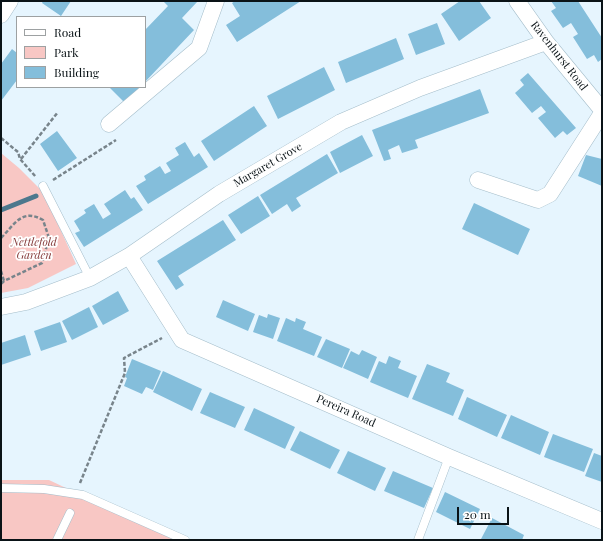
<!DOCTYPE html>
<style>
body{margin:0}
#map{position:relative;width:603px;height:541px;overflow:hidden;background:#e6f5fe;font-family:"Playfair Display",serif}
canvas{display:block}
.frame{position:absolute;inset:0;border:2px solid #0a1317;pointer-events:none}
.legend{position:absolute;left:16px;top:16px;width:130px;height:72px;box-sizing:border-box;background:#fff;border:1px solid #9da1a2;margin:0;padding:5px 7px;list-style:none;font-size:12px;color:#0a1317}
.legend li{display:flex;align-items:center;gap:8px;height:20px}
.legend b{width:20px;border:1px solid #9da1a2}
.scale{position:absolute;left:457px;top:507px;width:52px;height:18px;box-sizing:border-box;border:2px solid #0a1317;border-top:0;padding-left:5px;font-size:12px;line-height:14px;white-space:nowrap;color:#0a1317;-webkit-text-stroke:3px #fff;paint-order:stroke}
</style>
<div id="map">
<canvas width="603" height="541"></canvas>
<div class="frame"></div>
<ul class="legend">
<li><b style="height:5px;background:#fff"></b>Road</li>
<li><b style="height:11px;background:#f8c7c4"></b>Park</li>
<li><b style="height:11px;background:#84bedb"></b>Building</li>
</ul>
<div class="scale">20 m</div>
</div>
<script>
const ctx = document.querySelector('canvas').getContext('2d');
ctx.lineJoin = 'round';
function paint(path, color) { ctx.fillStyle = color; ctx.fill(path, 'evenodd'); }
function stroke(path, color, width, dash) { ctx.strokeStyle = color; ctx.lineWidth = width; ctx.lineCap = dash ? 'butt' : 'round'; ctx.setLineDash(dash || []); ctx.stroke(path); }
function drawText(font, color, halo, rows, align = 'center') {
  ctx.font = font + ' "Playfair Display",serif'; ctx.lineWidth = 3.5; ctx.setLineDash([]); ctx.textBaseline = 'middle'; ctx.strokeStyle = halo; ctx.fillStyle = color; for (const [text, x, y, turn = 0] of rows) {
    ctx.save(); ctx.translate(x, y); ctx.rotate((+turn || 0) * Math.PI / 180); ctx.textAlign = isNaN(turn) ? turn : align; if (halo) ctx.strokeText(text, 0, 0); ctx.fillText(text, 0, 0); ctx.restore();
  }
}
paint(new Path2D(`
 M1 153 19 168 44 193 76 264 28 288 1 293Z
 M1 480H49L176 540H1Z`), '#f8c7c4');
stroke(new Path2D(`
 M1 210 36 196`), '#4d788d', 5);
paint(new Path2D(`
 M43 1H71L61 16 42 3Z
 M163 1H198L182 18 194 30 145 82V30L168 6Z
 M235 1H301L237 42 226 25 240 16 232 3Z
 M460 1H479L491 18 459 41 441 14Z
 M551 1H578L602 38V59L598 62 594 55 587 59 573 37 578 34 571 23 563 28 551 11 556 8Z
 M437 23 445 44 416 55 408 34Z
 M396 38 404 59 346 83 338 62Z
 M12 49 17 53V80L1 101V64Z
 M324 67 335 90 278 119 267 96Z
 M528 73 576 128 567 135 563 131 555 138 538 118 546 112 541 106 532 113 515 93 524 85 520 80Z
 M109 87H140L125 103Z
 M480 89 489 113 415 140 418 148 402 153 399 145 388 150 391 159 384 161 372 130Z
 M254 106 267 126 214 161 201 141Z
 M57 131 77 158 58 171 40 144Z
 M362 135 373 156 340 173 330 152Z
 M185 142 194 157 199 153 208 167 148 204 136 186 146 180 144 176 160 166 165 174 171 171 166 163 179 155 175 148Z
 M327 154 338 173 296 198 301 206 292 212 287 204 272 214 260 195Z
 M586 155 602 159V186L578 176Z
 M125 190 131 199 134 197 143 210 84 247 75 233 80 231 74 221 86 213 84 210 94 204 103 219 111 214 104 204Z
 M258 196 270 216 241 234 228 215Z
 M474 203 530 229 518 255 462 229Z
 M223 220 236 240 178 276 184 285 176 290 157 261Z
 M118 291 129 311 103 325 92 306Z
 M223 300 255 314 248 331 216 317Z
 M89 307 98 327 72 340 62 321Z
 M268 314 280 318 273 339 253 332 259 315 267 318Z
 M286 318 295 322 296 318 306 322 303 329 322 337 314 356 277 341Z
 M60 322 67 342 41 351 34 331Z
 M25 335 31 355 1 365V343Z
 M326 339 350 349 342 368 317 357Z
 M362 350 377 357 368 379 343 368 351 351 359 355Z
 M389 356 401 361 398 368 417 376 408 398 370 382 379 361 386 364Z
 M132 359 161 371 153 390 146 387 142 394 124 386 127 378 125 377Z
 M427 364 450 373 446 382 464 390 453 416 412 399Z
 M163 371 202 389 192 411 153 392Z
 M210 392 245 407 235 428 200 413Z
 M467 397 507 415 497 437 458 419Z
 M254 408 295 427 285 449 244 430Z
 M511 415 549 432 540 455 501 438Z
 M300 431 340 450 330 469 290 450Z
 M553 434 593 449 584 472 544 457Z
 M348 451 386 468 375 491 337 473Z
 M594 453 602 456V482L585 476Z
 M393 471 433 488 424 508 384 491Z
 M445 492 480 509 470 529 436 512Z
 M492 518 524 535 522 540 481 539Z`), '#84bedb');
const lane = new Path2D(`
 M43 186 90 278
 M1 488 44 489 83 495 185 540
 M57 540 70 513
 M418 540 449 457`);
const street = new Path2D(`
 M517 1 546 42 602 110
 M1 15 10 1
 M109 124 199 48 216 1
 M478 180 538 200 550 194 602 113
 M129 256 182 340 449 457 602 521
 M1 307 26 302 90 278 129 256 219 194 341 122 420 88 546 42`);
stroke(lane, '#a4bdca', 9);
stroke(street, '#a4bdca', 17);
stroke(new Path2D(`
 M1 138 18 152 20 159 36 177
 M21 159 58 112
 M53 180 116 140
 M1 238C15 224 22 208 43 220L49 238 42 263 4 281 1 284
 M1 271 4 281
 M80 483 125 373 124 358 162 338`), '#78848b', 2.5, [4, 2]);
stroke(lane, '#fff', 8);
stroke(street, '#fff', 16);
drawText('11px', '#0a1317', '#fff', [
 ["Ravenhurst Road",559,56,52],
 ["Margaret Grove",268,165,-30],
 ["Pereira Road",346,411,24]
]);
drawText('italic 11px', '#853b3a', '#fff', [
 ["Nettlefold",34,243],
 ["Garden",34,256]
]);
</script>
